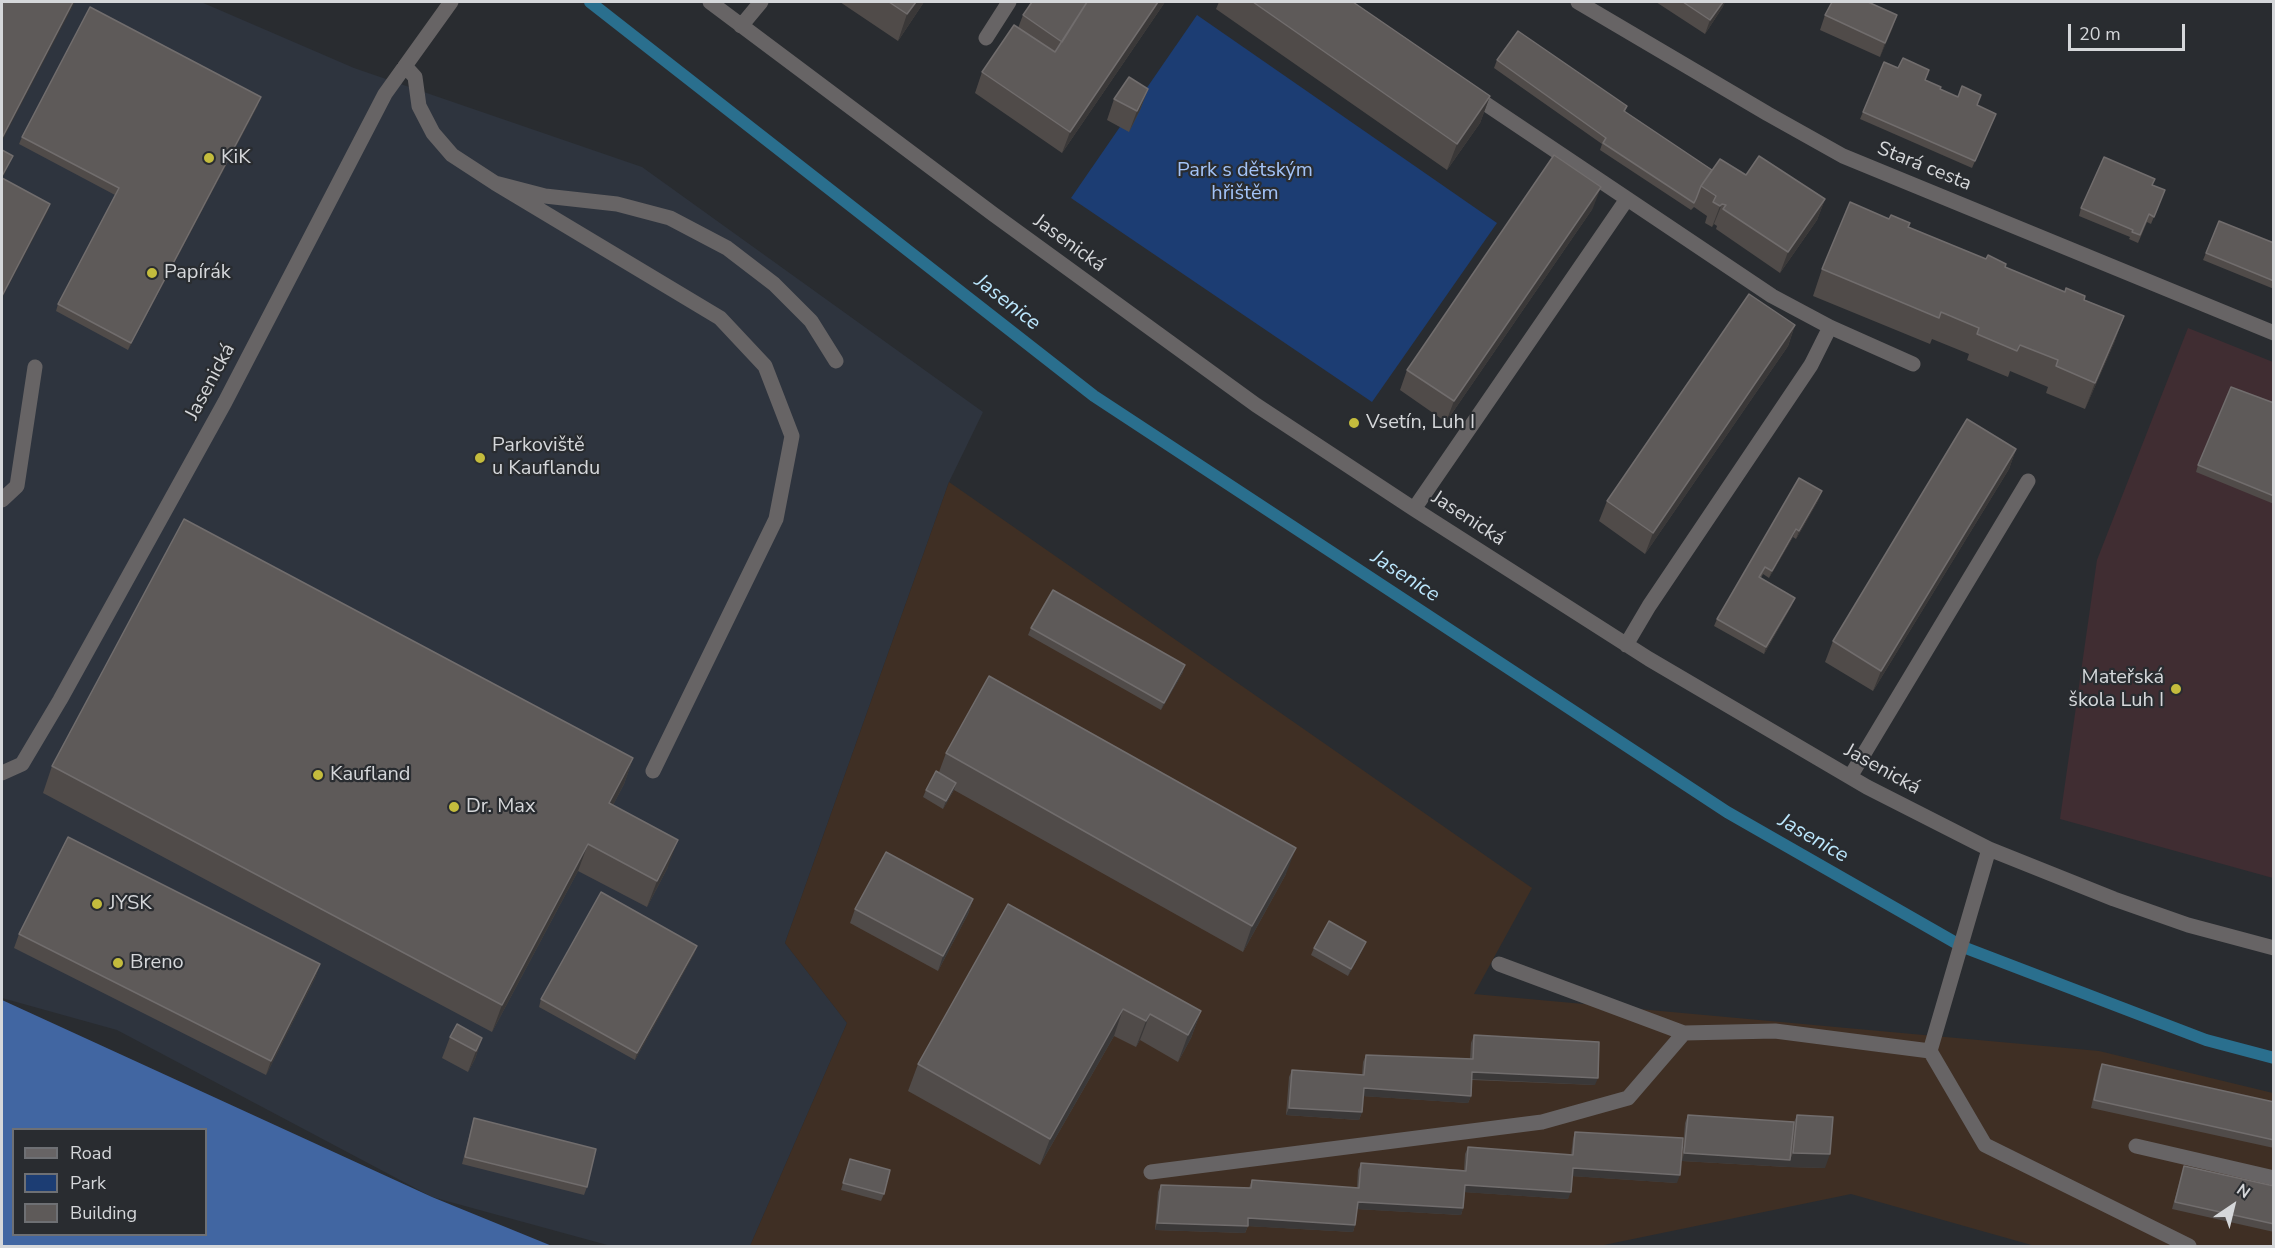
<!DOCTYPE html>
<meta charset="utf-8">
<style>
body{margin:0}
#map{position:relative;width:2275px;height:1248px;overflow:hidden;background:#292c30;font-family:"Nunito Sans",sans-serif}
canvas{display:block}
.frame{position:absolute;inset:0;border:3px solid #d5d7da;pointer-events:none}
.legend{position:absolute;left:12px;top:1128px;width:195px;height:108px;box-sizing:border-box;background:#292c30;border:2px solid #6e7074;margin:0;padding:8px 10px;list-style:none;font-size:18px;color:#d5d7da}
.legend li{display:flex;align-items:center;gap:12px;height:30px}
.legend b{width:30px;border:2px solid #6e7074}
.north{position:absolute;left:2203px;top:1176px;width:60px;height:60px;-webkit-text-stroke:4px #292c30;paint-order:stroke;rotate:35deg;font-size:16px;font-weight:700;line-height:24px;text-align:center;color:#d5d7da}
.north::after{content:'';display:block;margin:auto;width:21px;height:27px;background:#d5d7da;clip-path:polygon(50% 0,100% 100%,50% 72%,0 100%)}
.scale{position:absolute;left:2068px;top:24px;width:117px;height:27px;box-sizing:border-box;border:3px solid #d5d7da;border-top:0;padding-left:8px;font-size:18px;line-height:21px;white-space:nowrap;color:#d5d7da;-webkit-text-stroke:4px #292c30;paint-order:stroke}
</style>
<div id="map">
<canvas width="2275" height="1248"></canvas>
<div class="frame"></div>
<ul class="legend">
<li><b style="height:8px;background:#676465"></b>Road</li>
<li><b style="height:16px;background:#1c3d73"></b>Park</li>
<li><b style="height:16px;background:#5e5a59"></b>Building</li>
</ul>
<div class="north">N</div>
<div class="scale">20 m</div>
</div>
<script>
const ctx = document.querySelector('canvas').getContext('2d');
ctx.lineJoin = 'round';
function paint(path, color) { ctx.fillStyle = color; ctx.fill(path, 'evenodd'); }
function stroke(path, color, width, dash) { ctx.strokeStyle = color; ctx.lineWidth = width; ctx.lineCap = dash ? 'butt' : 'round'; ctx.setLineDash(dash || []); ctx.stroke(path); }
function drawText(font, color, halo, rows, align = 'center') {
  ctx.font = font + ' "Nunito Sans",sans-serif'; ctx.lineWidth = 4.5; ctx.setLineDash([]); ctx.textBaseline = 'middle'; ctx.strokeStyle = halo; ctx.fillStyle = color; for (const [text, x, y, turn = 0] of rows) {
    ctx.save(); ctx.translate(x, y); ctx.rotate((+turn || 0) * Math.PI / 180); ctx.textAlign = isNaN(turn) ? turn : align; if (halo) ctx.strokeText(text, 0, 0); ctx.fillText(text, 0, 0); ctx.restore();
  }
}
paint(new Path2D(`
 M2 2H201L354 68 642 167 983 412 949 482 785 943 847 1023 750 1246H611L432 1197 117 1030 2 998Z`), '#2e343e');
paint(new Path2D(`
 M949 482 1532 888 1474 994 2099 1051 2273 1093V1246H2035L1851 1194 1599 1246H750L847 1023 785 943Z`), '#3f2f24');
paint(new Path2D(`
 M2188 328 2273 362V878L2060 819 2097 560Z`), '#402d32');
paint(new Path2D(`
 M1197 15 1497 223 1372 402 1071 198Z`), '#1c3d73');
paint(new Path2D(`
 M2 1000 432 1197 552 1246H2ZM14 1130H206V1234H14Z`), '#4166a2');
stroke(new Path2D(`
 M590 2 1094 396 1727 812 1963 947 2206 1040 2274 1058`), '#2a6f8e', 12);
stroke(new Path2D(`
 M710 2 993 214 1256 405 1414 509 1649 659 1867 787 1989 849 2114 899 2188 925 2274 948
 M1578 2 1768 114 1843 156 2274 333
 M741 26 761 2
 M986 38 1009 2
 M405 66 415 77 419 106 433 133 452 155 495 183 545 196 617 204 670 218 727 248 774 284 811 321 836 361
 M1471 94 1772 296 1830 327 1913 364
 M495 183 720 318 765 366 792 436 776 519 653 771
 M2 500 17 486 35 367
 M1414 509 1627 199
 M1626 645 1649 606 1811 365 1830 327
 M2 773 22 764 60 700 225 402 385 94 451 2
 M1850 777 2028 481
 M1989 849 1930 1051 1985 1145 2189 1246
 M1499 964 1684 1033 1775 1031 1930 1051
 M2136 1146 2274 1178
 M1151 1172 1542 1122 1628 1098 1684 1033`), '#676465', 15);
paint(new Path2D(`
 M840 2H924L898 41Z
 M1165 2 1062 153 975 93 982 72 1018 28 1023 15Z
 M1219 2H1353L1490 96 1480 123 1447 170 1216 9Z
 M1656 2H1725L1722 8 1705 34Z
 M1825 15H1897L1880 57 1820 30Z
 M1497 60 1627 106 1625 112 1712 170 1746 175 1825 199 1817 220 1780 273 1716 229 1717 226 1714 224 1712 227 1705 223 1707 216 1694 207 1691 210 1600 150 1602 144 1494 68Z
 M1925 80 1940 89 1996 114 1972 168 1860 119 1863 112Z
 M1148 89 1140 110 1129 132 1107 120 1114 99Z
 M258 105 128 350 56 311 58 304 115 195 19 144 22 137Z
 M2153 185 2165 190 2151 224 2147 222 2138 243 2129 239 2130 237 2079 216 2081 208Z
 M1593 208 1446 422 1400 390 1407 370Z
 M1889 219 1910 223 1909 227 2124 316 2114 343 2085 409 2046 393 2048 387 2010 371 2008 377 1967 360 1969 354 1932 339 1930 344 1813 296 1822 269Z
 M2219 221 2274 243V289L2203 260Z
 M1795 325 1788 346 1645 554 1599 521 1607 501Z
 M2274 403V504L2196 472 2198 465Z
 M2016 449 2009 469 1873 691 1825 662 1833 641Z
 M1819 499 1796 539 1793 537 1769 578 1763 574 1761 578 1792 605 1764 654 1714 626 1717 619Z
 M1031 628 1183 672 1161 710 1028 635Z
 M946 753 1286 874 1243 952 954 790 943 809 923 797 926 790 939 772Z
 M633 758 624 784 613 805 668 867 647 907 578 871 492 1032 43 793 52 766Z
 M973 899 968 914 938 971 850 923 855 909Z
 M1008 904 1201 1011 1191 1038 1178 1062 1140 1040 1136 1047 1114 1036 1040 1165 908 1091 918 1064Z
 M19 934 320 964 315 978 266 1075 14 948Z
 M697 946 694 954 635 1060 539 1007 541 999Z
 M1314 948 1363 949 1348 976 1311 955Z
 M1474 1035 1595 1085 1472 1080 1471 1096 1468 1103 1363 1096 1362 1112 1359 1120 1286 1115 1289 1077 1292 1070 1362 1075 1363 1062 1366 1055 1470 1059 1471 1043Z
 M450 1037 482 1038 475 1059 468 1072 442 1058Z
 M2102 1064 2274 1102V1148L2091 1108 2099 1071Z
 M1688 1115 1794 1122 1797 1115 1825 1168 1788 1167 1682 1161 1685 1123Z
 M474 1118 587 1187 584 1195 462 1164Z
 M1575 1132 1677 1183 1572 1176 1568 1199 1465 1192 1463 1208 1461 1215 1357 1209 1355 1225 1353 1232 1248 1226 1245 1233 1155 1230 1158 1192 1161 1185 1249 1188 1252 1180 1357 1188 1358 1170 1361 1163 1464 1170 1465 1154 1468 1147 1571 1155 1573 1139Z
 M850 1159 884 1194 881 1201 841 1190Z
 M2184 1166 2274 1186V1232L2172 1209Z`), '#504b49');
paint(new Path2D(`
 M73 2H75L2 141V138Z
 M916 2H924L898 41 907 14Z
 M1158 2H1165L1062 153 1070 132Z
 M1723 2H1725L1722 8 1705 34 1710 20Z
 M1897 15 1892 30 1880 57 1885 43Z
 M1148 89 1140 110 1129 132 1137 111Z
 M1490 96 1480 123 1447 170 1457 144Z
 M261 97 258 105 128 350 131 343Z
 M13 156 10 163 2 179V176Z
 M1601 187 1593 208 1446 422 1454 401Z
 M1825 199 1817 220 1780 273 1788 252Z
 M50 204 48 211 2 298V296Z
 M1722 204 1714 224 1712 227 1720 206Z
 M2124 316 2114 343 2085 409 2095 383Z
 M1795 325 1788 346 1645 554 1653 533Z
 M2016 449 2009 469 1873 691 1881 671Z
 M1822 491 1819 499 1796 539 1799 531Z
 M1796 529 1793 537 1769 578 1772 571Z
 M1795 598 1792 605 1764 654 1766 647Z
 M1185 665 1183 672 1161 710 1164 703Z
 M633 758 624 784 600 830 609 803Z
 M956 783 954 790 943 809 946 801Z
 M678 840 668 867 647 907 657 881Z
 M588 844 578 871 492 1032 502 1005Z
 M1296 848 1286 874 1243 952 1252 926Z
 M973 899 968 914 938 971 943 956Z
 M1366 942 1363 949 1348 976 1351 969Z
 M697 946 694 954 635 1060 637 1053Z
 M320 964 315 978 266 1075 271 1061Z
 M1123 1009 1114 1036 1040 1165 1050 1139Z
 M1201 1011 1191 1038 1178 1062 1188 1035Z
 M1150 1014 1140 1040 1136 1047 1146 1021Z
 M482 1038 475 1059 468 1072 476 1051Z
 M1472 1072 1598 1078 1595 1085 1470 1079Z
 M1364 1088 1471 1096 1468 1103 1361 1096Z
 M1289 1108 1362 1112 1359 1120 1286 1115Z
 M1684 1153 1790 1160 1793 1153 1830 1154 1825 1168 1788 1167 1682 1161Z
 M1573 1168 1680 1175 1677 1183 1570 1176Z
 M1465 1185 1571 1192 1568 1199 1462 1192Z
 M1358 1202 1463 1208 1461 1215 1355 1209Z
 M1248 1218 1355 1225 1353 1232 1245 1226Z
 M1157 1223 1248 1226 1245 1233 1155 1230Z`), '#3a3838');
const building = new Path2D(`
 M2 2H73L2 138Z
 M889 2H916L907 14Z
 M1032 2H1087L1062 42 1023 15Z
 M1087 2H1158L1070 132 982 72 1014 25 1055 52Z
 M1253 2H1353L1490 96 1457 144Z
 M1683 2H1723L1710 20Z
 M1832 2H1868L1897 15 1885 43 1825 15Z
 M90 7 261 97 131 343 58 304 119 188 22 137Z
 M1518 31 1627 106 1624 111 1712 170 1701 186 1696 199 1694 203 1603 143 1606 138 1497 60Z
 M1903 58 1929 70 1925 80 1941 87 1940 89 1958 97 1962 86 1981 95 1977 105 1996 114 1975 161 1863 112 1884 62 1898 68Z
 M1129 77 1148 89 1137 111 1114 99Z
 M2 150 13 156 2 176Z
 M1554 155 1601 187 1454 401 1407 370Z
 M1759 156 1825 199 1788 252 1723 209 1726 205 1722 204 1720 206 1713 202 1716 196 1701 186 1720 159 1746 175Z
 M2104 157 2155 179 2152 185 2165 190 2154 217 2149 214 2140 235 2132 232 2133 230 2081 208Z
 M2 178 50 204 2 296Z
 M1850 202 1889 219 1891 215 1910 223 1908 227 1986 259 1988 255 2006 264 2005 267 2065 292 2066 288 2085 296 2084 300 2124 316 2095 383 2056 366 2058 360 2020 345 2017 351 1977 334 1979 328 1941 312 1939 318 1822 269Z
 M2219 221 2274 243V281L2206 253Z
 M1749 294 1795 325 1653 533 1607 501Z
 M2231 387 2274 403V496L2198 465Z
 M1967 419 2016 449 1881 671 1833 641Z
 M1799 478 1822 491 1799 531 1796 529 1772 571 1765 567 1759 577 1795 598 1766 647 1717 619Z
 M184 519 633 758 609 803 678 840 657 881 588 844 502 1005 52 766Z
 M1053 590 1185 665 1164 703 1031 628Z
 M989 676 1296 848 1252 926 946 753Z
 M936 771 956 783 946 801 926 790Z
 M68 837 320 964 271 1061 19 934Z
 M886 852 973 899 943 956 855 909Z
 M601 892 697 946 637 1053 541 999Z
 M1008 904 1201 1011 1188 1035 1150 1014 1146 1021 1123 1009 1050 1139 918 1064Z
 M1329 921 1366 942 1351 969 1314 948Z
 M457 1024 482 1038 476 1051 450 1037Z
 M1474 1035 1599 1042 1598 1078 1472 1072 1471 1096 1364 1088 1362 1112 1289 1108 1292 1070 1364 1075 1366 1055 1473 1059Z
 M2102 1064 2274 1102V1140L2094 1100Z
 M1688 1115 1794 1122 1790 1160 1684 1153Z
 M1797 1115 1833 1117 1830 1154 1793 1153Z
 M474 1118 596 1149 587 1187 465 1157Z
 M1575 1132 1683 1138 1680 1175 1573 1168 1571 1192 1465 1185 1463 1208 1358 1202 1355 1225 1248 1218V1226L1157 1223 1161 1185 1251 1188 1252 1180 1359 1188 1361 1163 1466 1171 1468 1147 1573 1155Z
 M850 1159 890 1170 884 1194 843 1183Z
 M2184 1166 2274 1186V1224L2175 1202Z`);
paint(building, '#5e5a59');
stroke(building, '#716d6d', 1.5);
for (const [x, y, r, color] of [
 [209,158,6,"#c4bc3d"],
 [152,273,6,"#c4bc3d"],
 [1354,423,6,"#c4bc3d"],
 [480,458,6,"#c4bc3d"],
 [2176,689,6,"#c4bc3d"],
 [318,775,6,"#c4bc3d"],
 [454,807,6,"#c4bc3d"],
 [97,904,6,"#c4bc3d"],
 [118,963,6,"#c4bc3d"]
]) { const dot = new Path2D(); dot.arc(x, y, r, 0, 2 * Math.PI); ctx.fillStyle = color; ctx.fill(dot); stroke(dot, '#292c30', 2); }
drawText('20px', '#d5d7da', '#292c30', [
 ["KiK",221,158],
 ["Papírák",164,273],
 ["Vsetín, Luh I",1366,423],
 ["Parkoviště",492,446],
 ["u Kauflandu",492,469],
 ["Mateřská",2164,678,"right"],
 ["škola Luh I",2164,701,"right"],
 ["Kaufland",330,775],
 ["Dr. Max",466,807],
 ["JYSK",109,904],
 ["Breno",130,963]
], 'left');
drawText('20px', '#d5d7da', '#292c30', [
 ["Stará cesta",1924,167,22],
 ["Jasenická",1069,244,36],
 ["Jasenická",211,382,-62],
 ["Jasenická",1468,519,33],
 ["Jasenická",1882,770,29]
]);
drawText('20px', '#a3c3f7', '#292c30', [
 ["Park s dětským",1245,171],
 ["hřištěm",1245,194]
]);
drawText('italic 21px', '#bce7fd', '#292c30', [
 ["Jasenice",1007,303,38],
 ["Jasenice",1405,577,33],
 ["Jasenice",1813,839,30]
]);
</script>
